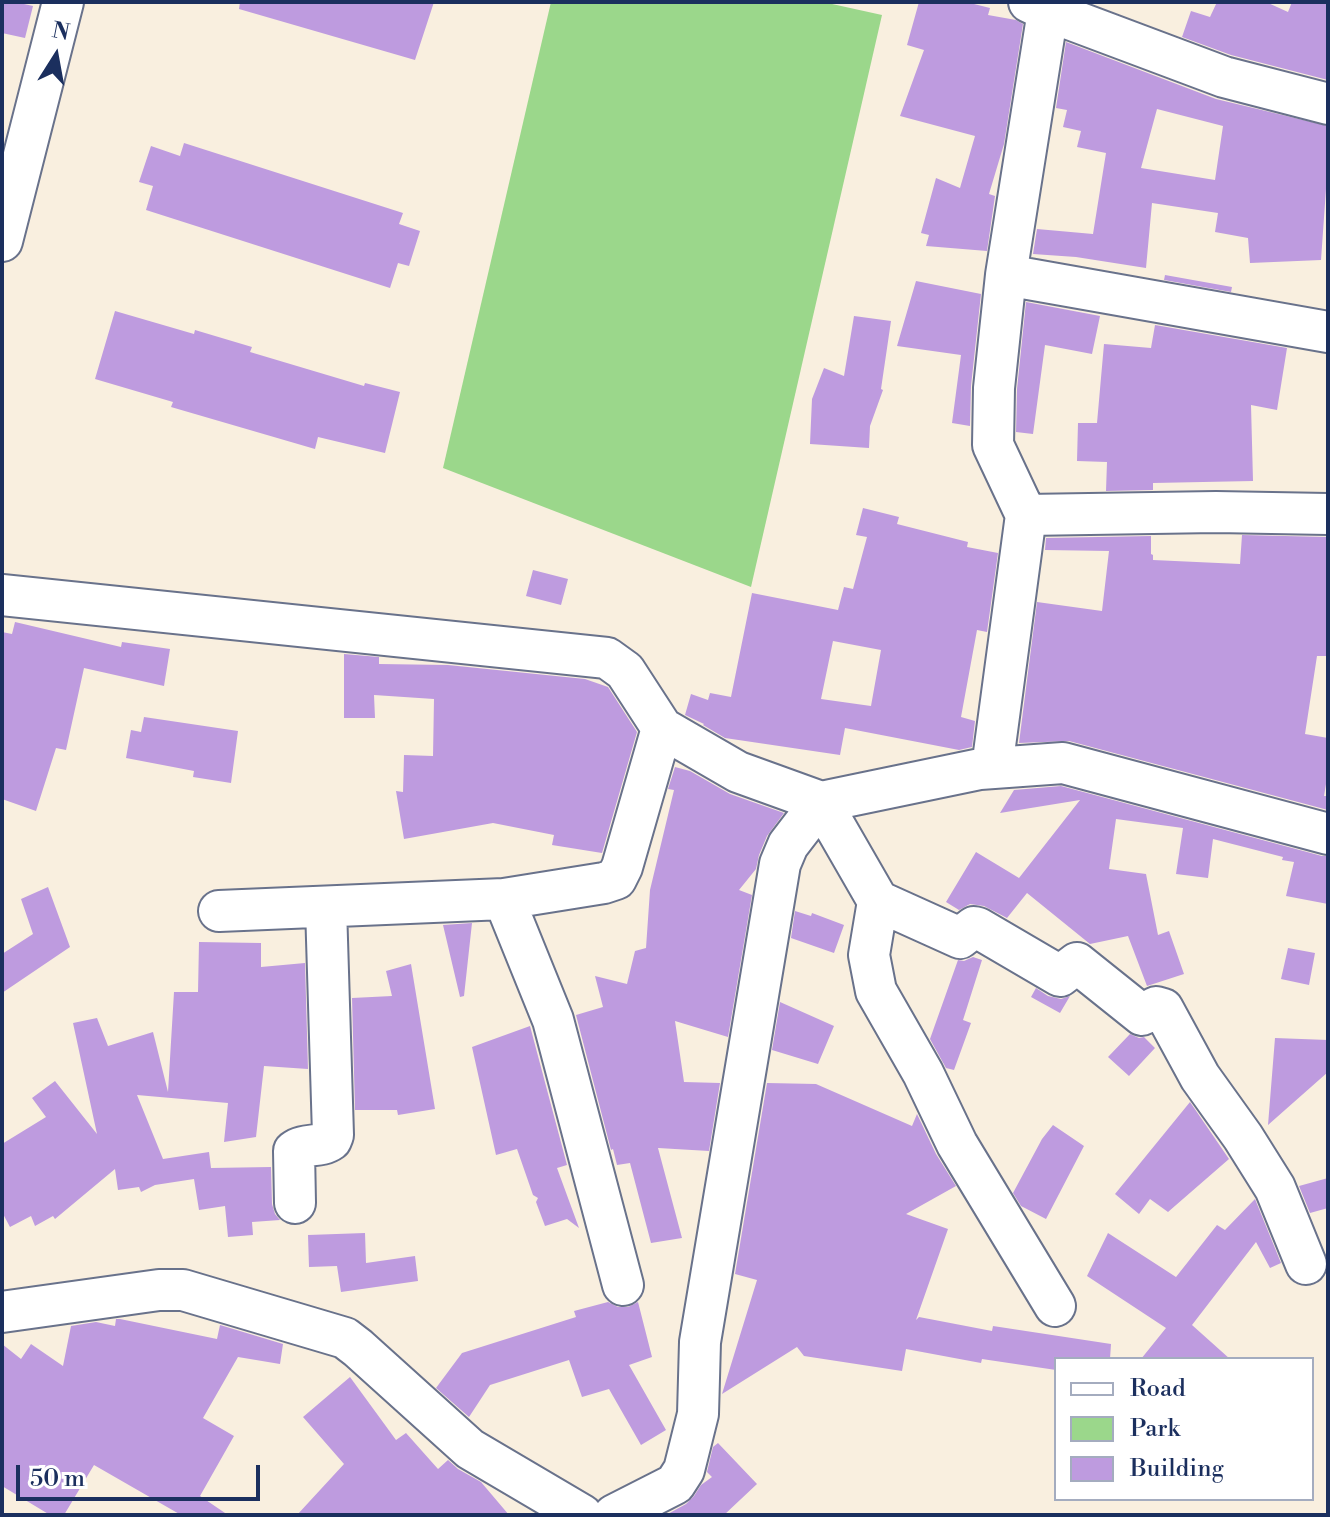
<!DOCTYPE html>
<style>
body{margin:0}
#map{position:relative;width:1330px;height:1517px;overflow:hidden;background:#f9efdf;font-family:"Libre Bodoni",serif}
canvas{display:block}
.frame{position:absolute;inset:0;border:4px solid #1b2f5e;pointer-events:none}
.legend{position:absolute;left:1054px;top:1357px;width:260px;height:144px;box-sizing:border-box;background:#fff;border:2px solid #a4acbf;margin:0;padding:10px 14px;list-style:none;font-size:24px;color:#1b2f5e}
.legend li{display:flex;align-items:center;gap:16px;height:40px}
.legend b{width:40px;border:2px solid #a4acbf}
.north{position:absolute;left:16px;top:16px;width:80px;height:80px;-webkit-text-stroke:6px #fff;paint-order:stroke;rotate:11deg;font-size:22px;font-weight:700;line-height:32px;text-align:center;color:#1b2f5e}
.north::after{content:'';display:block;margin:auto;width:28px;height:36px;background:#1b2f5e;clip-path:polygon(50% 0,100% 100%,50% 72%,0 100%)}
.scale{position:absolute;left:16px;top:1465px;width:244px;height:36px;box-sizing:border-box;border:4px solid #1b2f5e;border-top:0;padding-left:10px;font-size:24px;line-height:28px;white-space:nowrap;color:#1b2f5e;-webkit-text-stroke:6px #fff;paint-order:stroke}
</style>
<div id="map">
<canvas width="1330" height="1517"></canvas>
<div class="frame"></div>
<ul class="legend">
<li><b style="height:10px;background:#fff"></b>Road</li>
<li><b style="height:22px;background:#9bd78b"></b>Park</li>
<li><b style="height:22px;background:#be9bdf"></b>Building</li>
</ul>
<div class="north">N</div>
<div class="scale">50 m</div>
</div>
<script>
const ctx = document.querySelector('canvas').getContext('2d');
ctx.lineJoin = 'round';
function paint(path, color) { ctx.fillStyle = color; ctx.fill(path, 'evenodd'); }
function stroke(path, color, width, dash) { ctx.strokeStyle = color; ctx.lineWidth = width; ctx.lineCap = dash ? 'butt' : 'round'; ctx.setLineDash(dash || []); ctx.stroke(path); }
paint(new Path2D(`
 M551 2H823L882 15 751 587 443 468Z`), '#9bd78b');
paint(new Path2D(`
 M2 2H15L33 6 25 38 2 33Z
 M240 2H434L415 60 239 9Z
 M919 2H966L990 8 988 15 1016 20 1023 24 1004 144 989 194 995 196 987 251 926 246 929 235 921 233 936 178 960 188 975 136 900 116 924 50 907 45Z
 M1217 2H1266L1288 12 1292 2H1328V80L1231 55 1182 37 1191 11 1210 17Z
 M1066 42 1216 99 1328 126V189H1326L1321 260 1250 263 1248 238 1215 232 1218 213 1152 203 1146 268 1076 257 1033 254 1037 229 1093 234 1106 153 1077 147 1081 131 1063 127 1067 110 1056 108ZM1157 109 1223 126 1215 180 1141 168Z
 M184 143 403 213 399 224 420 231 409 266 398 263 390 288 146 210 153 186 139 182 151 146 180 156Z
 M1165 275 1232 287 1231 292 1164 280Z
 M916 281 981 294 971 386 970 426 952 423 961 355 897 346Z
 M1026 302 1100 316 1092 354 1045 345 1033 434 1016 432 1017 389Z
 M115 311 194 334 195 330 252 347 250 352 364 386 365 383 400 392 385 453 318 437 315 449 171 407 173 402 95 379Z
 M854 316 891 321 881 389 883 390 870 426 869 448 810 444 812 399 824 368 844 376Z
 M1155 325 1287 348 1277 410 1251 405 1253 481 1153 483V490L1106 491 1107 462 1077 461 1078 423H1097L1104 344 1151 348Z
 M863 508 899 517 897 524 968 542 967 547 998 553 987 632 977 630 961 717 975 721 972 747 959 750 845 728 840 755 725 738 703 725 704 724 685 715 691 694 708 700 710 693 731 697 752 593 838 610 844 587 853 589 867 537 856 535ZM833 641 881 650 871 706 821 699Z
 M1242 535 1328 537V656H1317L1305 734 1328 738V772L1324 796H1328V810L1069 741 1019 743 1037 602 1102 611 1109 551 1045 550 1046 538 1151 536V554L1153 555V560L1240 564Z
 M533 570 568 579 561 605 526 596Z
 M15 622 121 647 122 642 170 649 164 686 84 668 66 750 56 748 36 811 2 799V632L12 634Z
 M344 654 379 657V664L448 665 585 679 608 687 637 732 602 853 552 845 554 835 493 823 404 839 396 791 403 792 404 755 433 756 434 699 374 695 375 718H344Z
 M144 717 238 731 231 783 193 777 194 771 126 758 131 730 141 732Z
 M675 767 690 771 730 794 784 813 767 836 759 855 756 869 739 890 752 895 728 1037 675 1021 684 1082 720 1083 709 1151 658 1148 682 1238 651 1243 630 1163 617 1165 613 1149 611 1150 576 1015 603 1007 595 976 627 984 635 951 646 948 650 890 674 790 668 789Z
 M1061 786 1322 856H1328V904L1286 896 1294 862 1282 860 1283 857 1213 839 1208 878 1176 874 1183 828 1116 819 1109 869 1146 874 1158 935 1169 931 1184 974 1147 986 1128 936 1090 944 1027 893 1007 918 984 906 970 904 959 910 946 902 976 852 1019 878 1080 800 1000 813 1014 790Z
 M48 887 70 947 2 993V954L33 934 21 899Z
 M795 911 811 916 812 913 844 925 834 953 791 938Z
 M472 923 464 996 460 997 443 925Z
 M199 942 261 943V967L305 963 308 1069 264 1066 256 1137 224 1142 228 1103 137 1095 163 1159 209 1152 211 1168 271 1167 272 1204 275 1214 280 1220 252 1222 253 1235 228 1237 225 1206 199 1210 194 1179 155 1185 141 1192 139 1187 118 1190 115 1169 55 1219 53 1216 35 1226 31 1216 10 1227 2 1212V1144L46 1117 32 1098 55 1081 97 1134 73 1023 97 1018 108 1046 153 1032 168 1092 174 992H198Z
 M1288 948 1315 953 1309 985 1281 979Z
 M973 957 982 960 963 1020 971 1023 954 1070 946 1068 930 1039 958 960 964 961Z
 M411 964 435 1109 398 1115 397 1110H355L352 998 392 996 386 971Z
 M1036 988 1048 996 1061 999 1070 996 1060 1013 1031 997Z
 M780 1002 834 1026 818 1064 772 1050Z
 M530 1026 567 1165 557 1168 579 1228 567 1219 545 1226 536 1202 538 1198 533 1195 517 1149 496 1155 472 1047Z
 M1130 1034 1139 1038 1144 1037 1155 1048 1129 1076 1108 1057Z
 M1275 1038 1328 1040V1072L1268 1125Z
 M767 1083 816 1084 912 1126 917 1114 936 1154 956 1186 906 1214 948 1229 916 1320 919 1317 992 1331 993 1326 1111 1344 1110 1359H1056V1370L982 1359 981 1363 906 1349 902 1371 804 1356 797 1347 722 1394 757 1280 735 1274Z
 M1190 1102 1229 1159 1168 1212 1150 1199 1139 1214 1115 1194Z
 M1053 1125 1084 1146 1046 1219 1021 1206 1013 1193 1042 1139Z
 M1328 1178V1208L1310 1213 1299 1186Z
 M1255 1199 1281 1263 1270 1268 1256 1242 1192 1325 1230 1359H1141L1166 1328 1087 1276 1108 1233 1176 1277 1217 1225 1225 1230Z
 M365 1233 366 1263 415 1256 418 1281 341 1292 337 1266 309 1267 308 1235Z
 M608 1302 618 1307H628L638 1302 652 1357 629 1365 666 1430 641 1445 609 1389 582 1397 569 1360 490 1385 469 1417 436 1388 462 1353 576 1317 574 1311Z
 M116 1319H120L217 1339 220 1325 283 1344 280 1364 238 1357 203 1418 234 1436 200 1496 228 1515H181L94 1465 64 1515H50L2 1486V1344L21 1359 31 1344 63 1366 71 1326 96 1322 115 1326Z
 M350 1377 396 1440 406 1433 438 1469 448 1460 458 1469 481 1482 509 1515H297L344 1464 303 1417Z
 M718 1443 757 1484 724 1515H666L686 1504 694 1496 701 1485 712 1477 707 1472 713 1447Z`), '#be9bdf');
const minor = new Path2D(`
 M1029 2 1048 11 1224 77 1328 104
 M2 241 63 2
 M1006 275 1328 332
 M1026 515 1216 512 1328 514
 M2 595 607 658 625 671 662 728 738 772 821 802 980 769 1063 763 1328 834
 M992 768 1026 515 993 445 994 388 1006 275 1048 11
 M504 899 553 1020 623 1285
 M878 901 960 938 974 927 978 928 1060 976 1077 963 1142 1015 1156 1007 1163 1009 1200 1077 1243 1137 1275 1188 1306 1264
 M219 911 504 899 604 883 616 879 622 867 662 728
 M295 1203 294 1151C304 1143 320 1148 331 1140L333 1135 326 907
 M2 1312 159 1290H183L345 1338 358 1348 470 1449 582 1515
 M614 1515 675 1484 684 1470 698 1414 700 1342 780 864 788 845 821 802 878 901 869 955 876 991 923 1073 957 1144 1055 1306`);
stroke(minor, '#69728b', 44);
stroke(minor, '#fff', 40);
</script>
